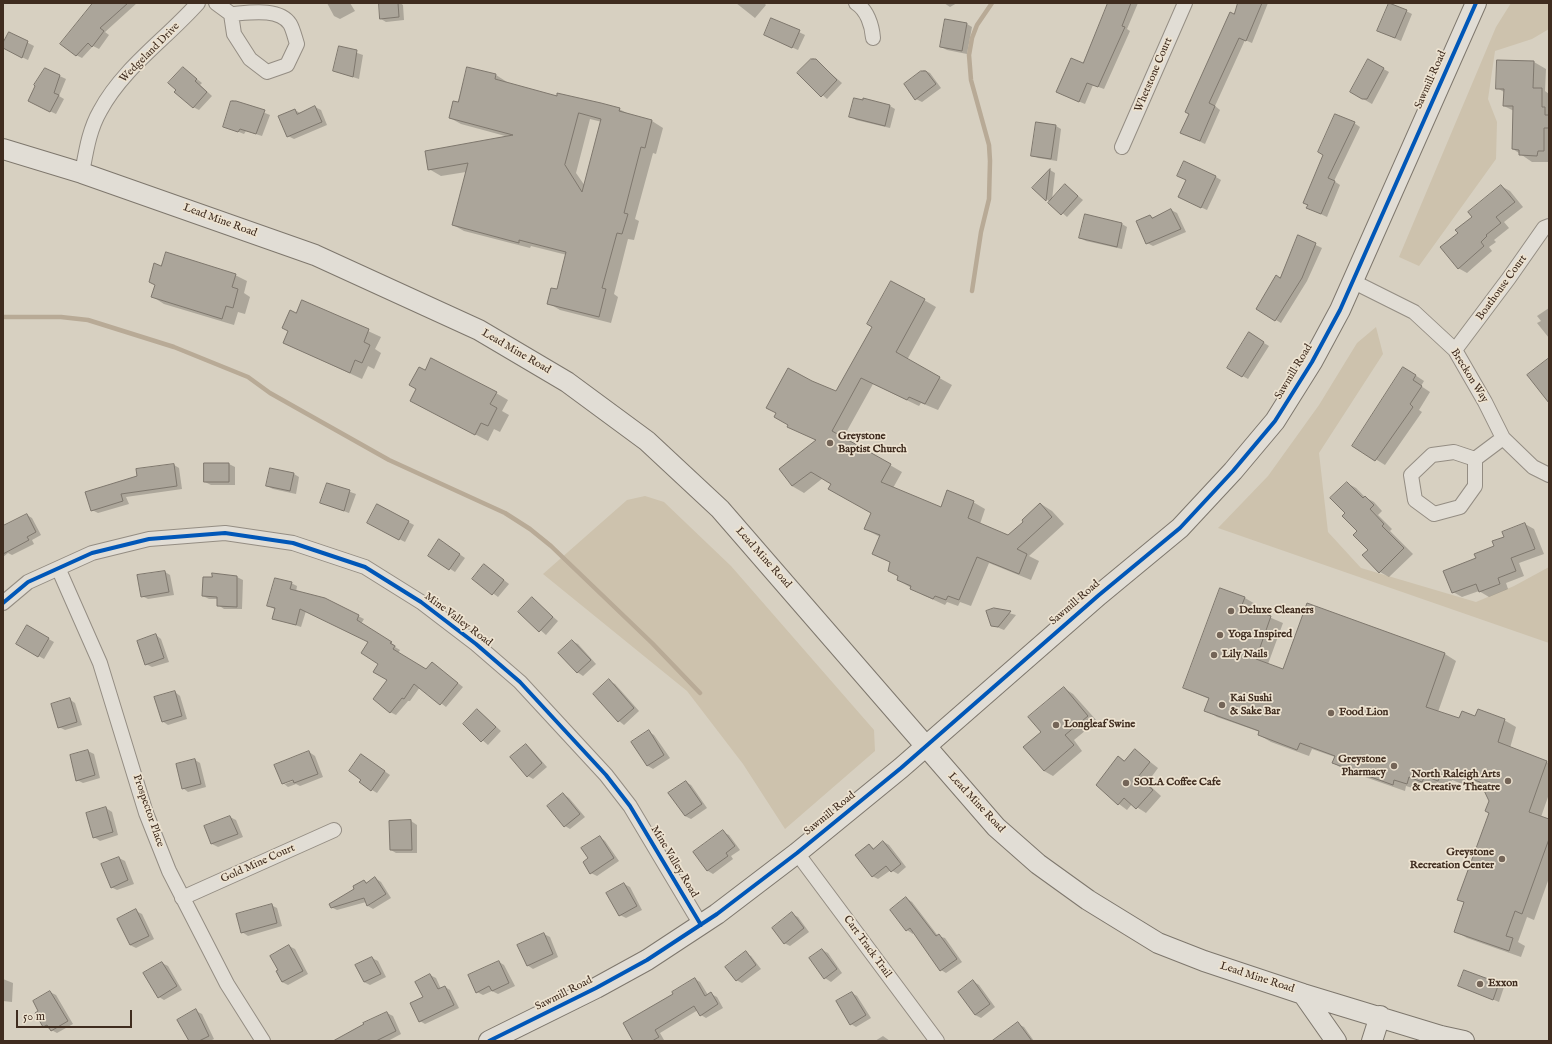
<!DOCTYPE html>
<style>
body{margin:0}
#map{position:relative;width:1552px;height:1044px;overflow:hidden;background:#d7d0c1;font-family:"IM FELL English",serif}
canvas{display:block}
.frame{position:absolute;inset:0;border:4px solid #3f2c1f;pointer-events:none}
.scale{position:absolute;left:16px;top:1010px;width:116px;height:18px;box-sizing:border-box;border:2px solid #3f2c1f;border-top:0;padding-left:5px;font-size:12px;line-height:14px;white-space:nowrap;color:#3f2c1f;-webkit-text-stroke:3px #ece2d0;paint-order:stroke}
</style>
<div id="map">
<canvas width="1552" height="1044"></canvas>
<div class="frame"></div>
<div class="scale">50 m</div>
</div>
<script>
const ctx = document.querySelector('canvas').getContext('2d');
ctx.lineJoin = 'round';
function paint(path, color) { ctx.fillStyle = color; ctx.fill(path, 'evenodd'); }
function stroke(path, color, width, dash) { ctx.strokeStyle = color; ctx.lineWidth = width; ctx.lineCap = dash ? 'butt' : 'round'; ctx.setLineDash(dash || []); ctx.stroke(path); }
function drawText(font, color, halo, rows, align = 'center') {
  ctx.font = font + ' "IM FELL English",serif'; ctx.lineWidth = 3.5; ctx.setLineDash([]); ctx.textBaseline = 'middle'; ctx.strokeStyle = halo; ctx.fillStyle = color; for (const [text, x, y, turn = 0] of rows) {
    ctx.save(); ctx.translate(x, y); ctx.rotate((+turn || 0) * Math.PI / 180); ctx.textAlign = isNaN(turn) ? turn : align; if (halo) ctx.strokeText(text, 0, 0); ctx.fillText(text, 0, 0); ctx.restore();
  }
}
paint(new Path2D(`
 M1511 3H1549V29L1532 39 1495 51 1488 99 1497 122 1496 159 1419 266 1399 257 1496 27Z
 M1376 327 1383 354 1319 453 1328 532 1361 568 1476 602 1514 586 1549 567V643L1218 528 1268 476 1319 405 1357 343Z
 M645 496 664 502 731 566 874 730 875 751 785 829 743 764 687 691 543 574 627 500Z`), '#cdc2ad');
paint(new Path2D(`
 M95 3H137L105 32 109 35 99 49 93 46 82 58 76 55Z
 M327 3H350L355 11 340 19 334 16Z
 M387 3H400L403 5 404 20 386 22 381 19Z
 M736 3H764L766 5 755 18Z
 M944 3H957L950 7Z
 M1110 3H1138L1127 29 1130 31 1104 89 1093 85 1085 104 1063 95 1083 64Z
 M1239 3H1268L1252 43 1245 40 1215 106 1220 110 1205 144 1182 133Z
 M1406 11 1412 14 1401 41 1378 31Z
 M772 19 805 35 798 50 771 38Z
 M967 24 972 27 967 54 947 50 941 47Z
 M9 33 34 46 28 60 9 51Z
 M340 47 363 55 359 79 334 71Z
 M813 58 842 83 827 99 798 73Z
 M1369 61 1389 72 1372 104 1351 92Z
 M1534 62 1546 69 1545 91 1549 94V162H1532L1513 149 1514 111 1504 106V92L1497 88Z
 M183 68 202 83 200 85 212 96 199 110 193 107 177 90Z
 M468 68 496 75 507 82V84L557 97 619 109 631 115 652 121 663 128 656 154 653 153 635 219 639 221 634 240 628 239 614 294 618 297 611 323 560 310 548 303 557 291 567 255 531 246 530 248 464 231 453 225 466 172 441 176 429 169 509 137 461 124 450 118 458 103ZM590 119 602 122 585 186 576 173Z
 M45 69 66 79 59 96 64 99 56 114 35 104Z
 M924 70 930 73 941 88 922 102 916 99 905 84Z
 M232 100 270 115 262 136 246 131 244 134 224 126Z
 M863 101 890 106 895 109 890 128 856 120 851 116Z
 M315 107 321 110 327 125 294 139 288 136 295 110 300 113Z
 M1354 123 1360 127 1334 181 1340 185 1327 217 1308 208 1309 206 1305 203Z
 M1056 126 1061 129 1057 161 1038 158 1032 155Z
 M1050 170 1055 173 1052 200 1065 185 1083 200 1067 217 1034 188Z
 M1216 177 1221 180 1207 210 1185 200 1187 180Z
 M1501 186 1510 191 1523 207 1504 222 1509 228 1494 240 1496 242 1489 247 1492 251 1467 273 1458 268 1459 233Z
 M1171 210 1177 213 1186 232 1153 246 1147 243 1150 216 1154 218Z
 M1122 224 1127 227 1122 249 1086 241 1080 238Z
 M1299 237 1322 248 1307 281 1281 323 1257 309 1280 279Z
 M162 267 235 275 247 281 244 293 250 297 245 314 238 312 234 325 164 304 153 297Z
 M924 300 936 307 907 360 952 385 938 410 921 403 919 406 873 384 843 438 902 472 893 488 941 508 973 502 985 509 980 524 1008 536 1025 522 1041 504 1052 511 1064 524 1029 556 1039 561 1031 580 989 563 971 606 960 602 958 606 947 602 945 605 923 595 898 580 899 576 891 563 873 554 880 537 865 529 872 512 823 478 804 493 792 486 781 469 817 441 788 426 811 382 836 393Z
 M303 301 381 337 375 349 381 353 374 369 368 366 362 379 284 343Z
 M1549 308V338L1537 323 1541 321 1537 316Z
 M1249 334 1269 346 1248 379 1228 368Z
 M1412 373 1424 381 1421 386 1430 392 1419 410 1422 412 1385 465 1353 445Z
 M496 393 508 400 502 411 509 415 500 432 494 429 488 441 423 407Z
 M205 464H229L235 467V485H211L205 482Z
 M174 465 179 468 182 489 126 497 129 504 98 513 92 510 138 476Z
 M294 474 299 477 296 494 273 489 267 486Z
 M1347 483 1356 488 1365 497 1374 502 1382 511 1378 515 1392 529 1390 531 1413 554 1389 577 1380 572 1359 531 1346 513Z
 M328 484 356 494 349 513 321 503Z
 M377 505 414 525 405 542 374 526Z
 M27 515 32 518 41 535 32 540 34 544 12 555 8 553 3 557V528Z
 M1525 524 1534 529 1544 554 1519 563 1524 576 1506 583 1508 589 1489 597 1479 591 1462 597 1453 592 1477 559Z
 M445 544 465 558 455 572 429 555Z
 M490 569 509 584 498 597 474 579Z
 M165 572 170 575 174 595 148 599 142 596Z
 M213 574 237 577 243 580 242 609H224L218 605V599H209L203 596Z
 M291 583 297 586 296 592 324 599 364 619 361 624 396 646 395 647 400 650 398 653 426 670 432 663 463 687 446 707 420 687 410 701H408L396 715 390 712 388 680 369 642 306 611 301 627 273 618 276 610 269 606Z
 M1221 589 1245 598 1257 605 1255 611 1283 623 1268 664 1284 670 1308 604 1445 654 1456 661 1438 712 1460 719 1476 717 1504 720 1516 727 1510 748 1549 763V794L1541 817 1549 820V878L1534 920 1527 917 1518 942 1525 946 1521 957 1467 938 1455 931 1465 903 1459 900 1490 813V801L1482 784 1467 779 1465 785 1452 780 1450 787 1437 782 1434 788 1421 783 1419 790 1406 786 1405 791 1345 770 1333 763 1335 757 1312 749 1309 756 1271 742 1259 735 1260 732 1217 717 1206 710 1209 699 1184 688Z
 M532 599 558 621 546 635 520 612Z
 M994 609 1016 615 1004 630 992 625Z
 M27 627 54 642 44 659 17 644Z
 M156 635 161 639 169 662 152 667 146 664Z
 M572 641 578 644 596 664 583 676 577 672Z
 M609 681 615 684 639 711 624 725 619 721 594 694Z
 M1064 688 1073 694 1097 721 1074 740 1082 751 1053 776 1044 771 1042 732Z
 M175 692 180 696 187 719 168 725 162 721Z
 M69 699 75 703 82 725 65 730 59 727Z
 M478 710 501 731 488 745 464 724Z
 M649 732 654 735 670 758 653 769 648 766 632 743Z
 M526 745 531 749 547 767 533 779 528 776Z
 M1135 750 1158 768 1147 783 1161 796 1146 813 1132 804 1127 810 1119 804 1097 785 1119 757 1125 761Z
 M88 751 94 754 100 778 83 783 77 780Z
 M309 752 315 756 323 777 300 786 296 784 288 787 283 783ZM298 779 285 784V782Z
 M367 759 390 775 377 793 372 790Z
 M195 760 200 763 206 787 188 792 183 788Z
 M686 782 691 785 707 808 691 819 685 816Z
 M563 794 569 798 585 817 570 829 565 826Z
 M106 808 112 812 118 835 100 841 94 837Z
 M230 817 236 820 243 837 218 847 212 844 205 827Z
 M411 821 417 825V853H396L391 850Z
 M723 832 729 835 740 850 731 856 733 859 713 874 708 871 695 853Z
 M600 837 605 841 619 861 597 876 591 873 589 858Z
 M884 842 889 845 906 867 898 874 891 870 878 879 872 876 869 845 875 849Z
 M119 858 125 861 134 884 117 890 111 887Z
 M375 878 381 882 391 898 373 909 368 906 366 902 337 910 331 907 356 889 364 881 368 883Z
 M624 884 630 887 642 910 626 918 620 915Z
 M906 898 912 902 938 936 945 938 962 962 946 973 941 970 914 932 913 934 907 930 891 910Z
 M271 905 277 908 282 926 248 936 242 932Z
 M136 911 142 914 154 939 136 948 130 945Z
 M792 914 798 917 809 932 790 946 784 943Z
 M544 934 550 937 558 957 533 969 527 965Z
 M289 946 295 949 308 974 288 985 282 982 279 971Z
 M822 950 828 953 842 973 831 982 825 978 810 959Z
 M746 953 751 956 761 969 742 983 736 980Z
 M372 958 378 961 386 977 370 985 364 982 357 966Z
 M499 962 504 965 515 986 498 994 492 991 483 995 477 992Z
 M162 963 168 966 182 990 164 1000 159 997Z
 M1464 971 1504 987 1499 1002 1459 985Z
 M430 975 436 978 441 989 445 987 450 990 459 1008 425 1024 420 1021Z
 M3 979 13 983 12 1002 3 1001Z
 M695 979 700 982 708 995 711 994 717 997 723 1008 706 1018 701 1015 698 1010 660 1033 664 1040 663 1041H634Z
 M973 981 979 985 995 1007 981 1018 975 1015Z
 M50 992 56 995 73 1024 57 1033 44 1026 40 1011Z
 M852 993 857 996 871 1018 856 1027 851 1024Z
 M196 1011 202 1014 214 1039 210 1041H190Z
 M387 1013 393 1016 401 1034 388 1041H335Z
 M1018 1024 1024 1027 1034 1041H1003Z
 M883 1036 890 1041H875Z`), '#0003');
stroke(new Path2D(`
 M972 291 981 232 989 199 990 161 989 145 971 80 969 55 972 38 977 25 992 3
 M3 317H61L88 320 174 347 248 377 270 393 389 460 505 513 530 529 551 546 652 643 700 693`), '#b8aa96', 4.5);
const building = new Path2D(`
 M93 3H128L100 28 104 31 92 47 88 43 76 56 60 44Z
 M379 3H398L399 17 380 19Z
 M1108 3H1131L1122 26 1125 27 1098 87 1087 83 1079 102 1056 92 1071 58 1083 63Z
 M1238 3H1262L1246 41 1239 38 1209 103 1215 106 1200 141 1180 133 1189 114 1185 112 1230 12 1234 14Z
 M1389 3 1407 10 1395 38 1377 31Z
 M771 18 800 30 792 48 764 35Z
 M945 19 967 23 962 51 940 47Z
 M9 32 28 41 22 58 3 48V43Z
 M339 46 357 50 353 77 333 71Z
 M811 59H816L837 80 821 97 797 73Z
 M1368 59 1384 68 1367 99H1362L1350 92Z
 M1497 60 1534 61 1533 88H1542V107H1545V115H1549V128H1544V151H1538L1537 156 1519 155V150L1512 149 1513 106H1503L1504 89H1496Z
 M183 67 197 79 195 81 207 92 193 108 174 92 176 90 168 83Z
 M467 67 496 74 495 79 557 96V93L601 103 620 108 619 111 652 120 645 148 641 147 624 213 628 214 622 234 617 233 602 288 606 289 599 317 547 304 551 288 557 289 566 252 519 240V243L452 225 468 163 428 170 425 151 513 135 449 118 453 101 458 102ZM579 113 601 119 582 192 565 165Z
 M45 68 60 75 54 93 59 95 50 112 28 101 35 86 34 85Z
 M921 71H926L936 84 915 100 904 84Z
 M854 98 863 100V98L890 105 885 126 849 117Z
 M231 101H236L265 110 256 134 240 129 238 132 223 127Z
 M315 106 322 122 287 137 278 116 295 109 297 114Z
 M1335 114 1355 122 1328 178 1335 181 1321 214 1306 208 1308 205 1303 203 1323 155 1318 152Z
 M1036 122 1056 125 1051 159 1031 156Z
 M1184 161 1216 176 1201 208 1178 197 1186 180 1177 176Z
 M1050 169 1046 201 1032 188Z
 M1065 184 1078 196 1061 215 1048 203Z
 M1501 185 1515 202 1496 217 1501 223 1486 235 1487 236 1481 242 1484 246 1458 269 1440 247 1458 233 1455 230 1472 217 1468 212Z
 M1171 209 1181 229 1146 244 1136 221 1150 215 1152 218Z
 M1085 214 1122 223 1117 247 1079 238Z
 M1298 235 1316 243 1302 278 1275 321 1256 309 1276 275 1280 278Z
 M166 252 236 274 232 287 238 289 233 308 226 306 222 319 151 297 155 285 149 282 154 263 161 266Z
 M891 281 925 299 896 352 940 377 925 404 909 397 907 400 861 378 832 431 891 464 881 482 941 507 947 490 974 501 968 518 1008 535 1023 522 1022 520 1040 503 1052 517 1017 549 1027 554 1019 574 977 557 959 600 948 596 946 600 935 596 933 599 910 589 911 586 897 580 898 576 888 571 890 562 872 554 880 535 864 529 871 513 828 489 831 484 811 472 792 486 779 469 816 440 787 427 788 425 774 417 776 413 766 408 788 368 812 381 836 391 872 327 867 324Z
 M302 300 369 329 364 342 370 345 362 363 355 360 350 373 283 343 288 331 282 328 290 310 296 313Z
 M1249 332 1264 342 1242 377 1227 368Z
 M431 358 497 392 490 404 497 408 488 426 481 423 475 435 410 401 416 389 409 385 419 367 425 370Z
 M1549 358V403L1527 375Z
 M1403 367 1416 375 1413 380 1422 386 1410 404 1413 407 1375 461 1352 446Z
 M204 463H229V482H204Z
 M174 464 177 486 121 494 123 501 91 511 85 492 137 476 136 469Z
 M270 468 294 473 290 491 266 486Z
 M1347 482 1363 498 1365 496 1374 505 1370 509 1384 524 1382 526 1404 548 1379 573 1362 555 1368 550 1353 535 1357 531 1342 516 1345 513 1330 498Z
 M327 483 350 490 344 511 320 503Z
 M377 504 409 521 399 540 367 523Z
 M27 514 36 532 27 537 29 540 3 554V526Z
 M1525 523 1535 549 1511 558 1516 571 1498 578 1500 584 1479 592 1476 584 1452 593 1443 571 1476 558 1474 554 1494 546 1492 541 1504 537 1502 532Z
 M439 539 460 554 449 570 428 556Z
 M484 564 504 580 492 595 472 579Z
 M165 571 169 592 141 597 137 575Z
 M212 573 237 576V607L217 606V597L202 596 203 577H212Z
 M275 578 292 582 290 589 325 598 359 615 357 620 392 642 390 643 395 646 393 649 426 669 432 662 458 683 440 705 414 684 404 699 402 698 390 713 373 699 387 680 373 672 378 664 361 653 368 642 300 609 296 625 272 619 275 608 267 606Z
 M1220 588 1245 597 1242 605 1271 616 1256 659 1283 669 1307 603 1445 653 1426 707 1459 718 1462 711 1475 716 1478 709 1505 719 1498 742 1547 761 1529 812 1549 819V839L1522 914 1515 911 1506 936 1513 938 1509 951 1454 932 1464 902 1457 900 1489 813 1485 811 1489 801 1480 782 1455 773 1453 779 1441 774 1438 781 1425 776 1422 782 1409 777 1407 784 1394 780 1393 785 1332 763 1335 756 1300 743 1297 750 1258 735 1259 731 1204 711 1209 698 1183 688Z
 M532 597 553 617 539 632 518 612Z
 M994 608 1011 611 998 627 991 626 986 611Z
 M27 625 49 638 38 657 16 644Z
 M156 634 164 658 145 665 137 641Z
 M572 640 591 660 577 673 558 653Z
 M609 679 634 708 618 722 593 694Z
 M1064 687 1088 716 1065 735 1074 745 1044 771 1023 747 1041 732 1028 717Z
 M175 691 182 716 162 722 154 697Z
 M70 698 77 722 58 728 51 704Z
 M477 709 496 727 481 742 463 724Z
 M649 730 664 755 647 766 631 742Z
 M526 744 542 763 527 777 510 757Z
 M1135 749 1150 762 1138 777 1153 790 1136 809 1124 798 1118 805 1096 785 1118 756 1124 761Z
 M88 750 95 775 76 781 70 755Z
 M309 751 318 774 294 783 293 780 282 784 274 765Z
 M361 754 385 771 371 791 359 782 361 780 349 771Z
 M195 759 201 784 182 789 176 764Z
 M686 781 702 804 685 816 668 793Z
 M563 793 580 814 564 827 547 806Z
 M106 807 113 832 93 838 86 813Z
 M230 816 238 834 211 844 204 826Z
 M411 820 412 850H390L389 821Z
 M723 830 735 846 726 853 728 856 707 871 693 852Z
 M600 836 614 858 590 874 583 862 588 858 581 848Z
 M883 841 901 864 891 872 886 866 872 877 855 855 869 844 873 849Z
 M119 857 128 880 111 888 101 864Z
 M375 877 386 894 367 906 364 898 331 908 329 904 354 889 353 886 364 880 366 883Z
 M624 883 637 906 619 916 606 893Z
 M906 897 936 936 939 934 957 959 940 971 910 928 906 931 890 910Z
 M272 904 277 923 241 933 236 914Z
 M136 909 149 936 130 945 117 919Z
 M792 912 804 928 784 944 772 928Z
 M544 933 553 954 527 966 517 945Z
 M289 945 303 971 282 982 276 971 278 970 270 956Z
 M822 949 837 969 824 979 809 958Z
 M746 951 756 965 736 981 725 967Z
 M372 957 381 974 364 982 355 965Z
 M499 961 509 983 492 991 489 986 476 993 468 975Z
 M162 962 177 986 158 998 143 973Z
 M1464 970 1499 983 1493 1000 1458 986Z
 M430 974 438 989 445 986 454 1005 419 1022 410 1003 423 997 415 982Z
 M695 978 705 996 711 992 718 1004 700 1016 694 1006 655 1030 659 1037 652 1041H633L623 1023 673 994 672 992Z
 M973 980 990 1004 975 1015 958 992Z
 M50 991 68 1021 51 1031 47 1025 43 1027 35 1013 38 1011 33 1001Z
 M852 992 866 1015 850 1025 836 1001Z
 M196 1009 209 1036 199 1041H189L177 1020Z
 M387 1012 396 1031 376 1041H333L364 1024 363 1023Z
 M1018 1022 1032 1041H992Z`);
paint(building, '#aba59a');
stroke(building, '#7e776d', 1);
const street = new Path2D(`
 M216 3 231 14C247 13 279 7 290 24 293 29 295 38 297 44L287 65 267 72 250 59 234 34 231 14
 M856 3C867 10 872 25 873 38
 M1122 147 1185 3
 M82 173C86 152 89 130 100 111 123 68 166 39 198 3
 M1352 281 1414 312 1455 350 1485 402 1503 438 1533 467 1549 475
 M1455 350 1509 278 1544 228 1549 226
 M1475 459V486L1460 507 1434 514 1415 500 1411 475 1432 455 1454 452 1475 459 1503 438
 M59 570 100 663 146 813 169 871 227 984 263 1041
 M3 603 28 582 92 553 149 539 225 533 293 543 365 567 421 602 476 644 520 682 606 775 630 806 701 925
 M797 853 937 1041
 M182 898 334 830`);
const secondary = new Path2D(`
 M3 149 82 173 315 255 479 330 567 382 647 441 720 509 996 827 1038 864 1088 900 1158 943 1204 961 1303 994 1441 1036 1464 1041
 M1303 994 1336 1041
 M489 1041 596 988 647 960 717 914 797 853 901 768 1099 595 1180 528 1233 471 1275 421 1312 362 1340 310 1476 3
 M1372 1041 1380 1016`);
stroke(street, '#948d83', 16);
stroke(secondary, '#7e776d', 22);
stroke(street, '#e1ddd5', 14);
stroke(secondary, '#e1ddd5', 20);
stroke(new Path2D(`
 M3 603 28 582 92 553 149 539 225 533 293 543 365 567 421 602 476 644 520 682 606 775 630 806 701 925
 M489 1041 596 988 647 960 717 914 797 853 901 768 1099 595 1180 528 1233 471 1275 421 1312 362 1340 310 1476 3`), '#0057b8', 4);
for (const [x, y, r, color] of [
 [830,443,4,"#746558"],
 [1231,611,4,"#746558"],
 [1220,635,4,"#746558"],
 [1214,655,4,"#746558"],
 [1222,705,4,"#746558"],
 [1331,713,4,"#746558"],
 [1056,725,4,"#746558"],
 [1394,766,4,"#746558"],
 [1508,781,4,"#746558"],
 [1126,783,4,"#746558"],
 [1502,859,4,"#746558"],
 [1480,984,4,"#746558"]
]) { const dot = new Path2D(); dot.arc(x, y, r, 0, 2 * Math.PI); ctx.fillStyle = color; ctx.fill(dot); stroke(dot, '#ece2d0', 1.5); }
drawText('11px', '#3f2c1f', '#ece2d0', [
 ["Wedgeland Drive",150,53,-45],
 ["Whetstone Court",1154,75,-67],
 ["Sawmill Road",1431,80,-66],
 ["Lead Mine Road",220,221,20],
 ["Boathouse Court",1502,288,-54],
 ["Lead Mine Road",516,352,30],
 ["Sawmill Road",1294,372,-59],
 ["Breckon Way",1469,376,58],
 ["Lead Mine Road",763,558,48],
 ["Sawmill Road",1075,603,-41],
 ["Mine Valley Road",458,620,37],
 ["Lead Mine Road",976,803,47],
 ["Prospector Place",148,811,71],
 ["Sawmill Road",830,814,-39],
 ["Mine Valley Road",674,862,59],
 ["Gold Mine Court",258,864,-24],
 ["Cart Track Trail",867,947,54],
 ["Lead Mine Road",1257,978,18],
 ["Sawmill Road",564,994,-27]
]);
drawText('bold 11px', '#3f2c1f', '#ece2d0', [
 ["Greystone",838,437],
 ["Baptist Church",838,450],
 ["Deluxe Cleaners",1239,611],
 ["Yoga Inspired",1228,635],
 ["Lily Nails",1222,655],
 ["Kai Sushi",1230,699],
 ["& Sake Bar",1230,712],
 ["Food Lion",1339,713],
 ["Longleaf Swine",1064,725],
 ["Greystone",1386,760,"right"],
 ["Pharmacy",1386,773,"right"],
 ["North Raleigh Arts",1500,775,"right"],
 ["& Creative Theatre",1500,788,"right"],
 ["SOLA Coffee Cafe",1134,783],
 ["Greystone",1494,853,"right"],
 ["Recreation Center",1494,866,"right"],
 ["Exxon",1488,984]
], 'left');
</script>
